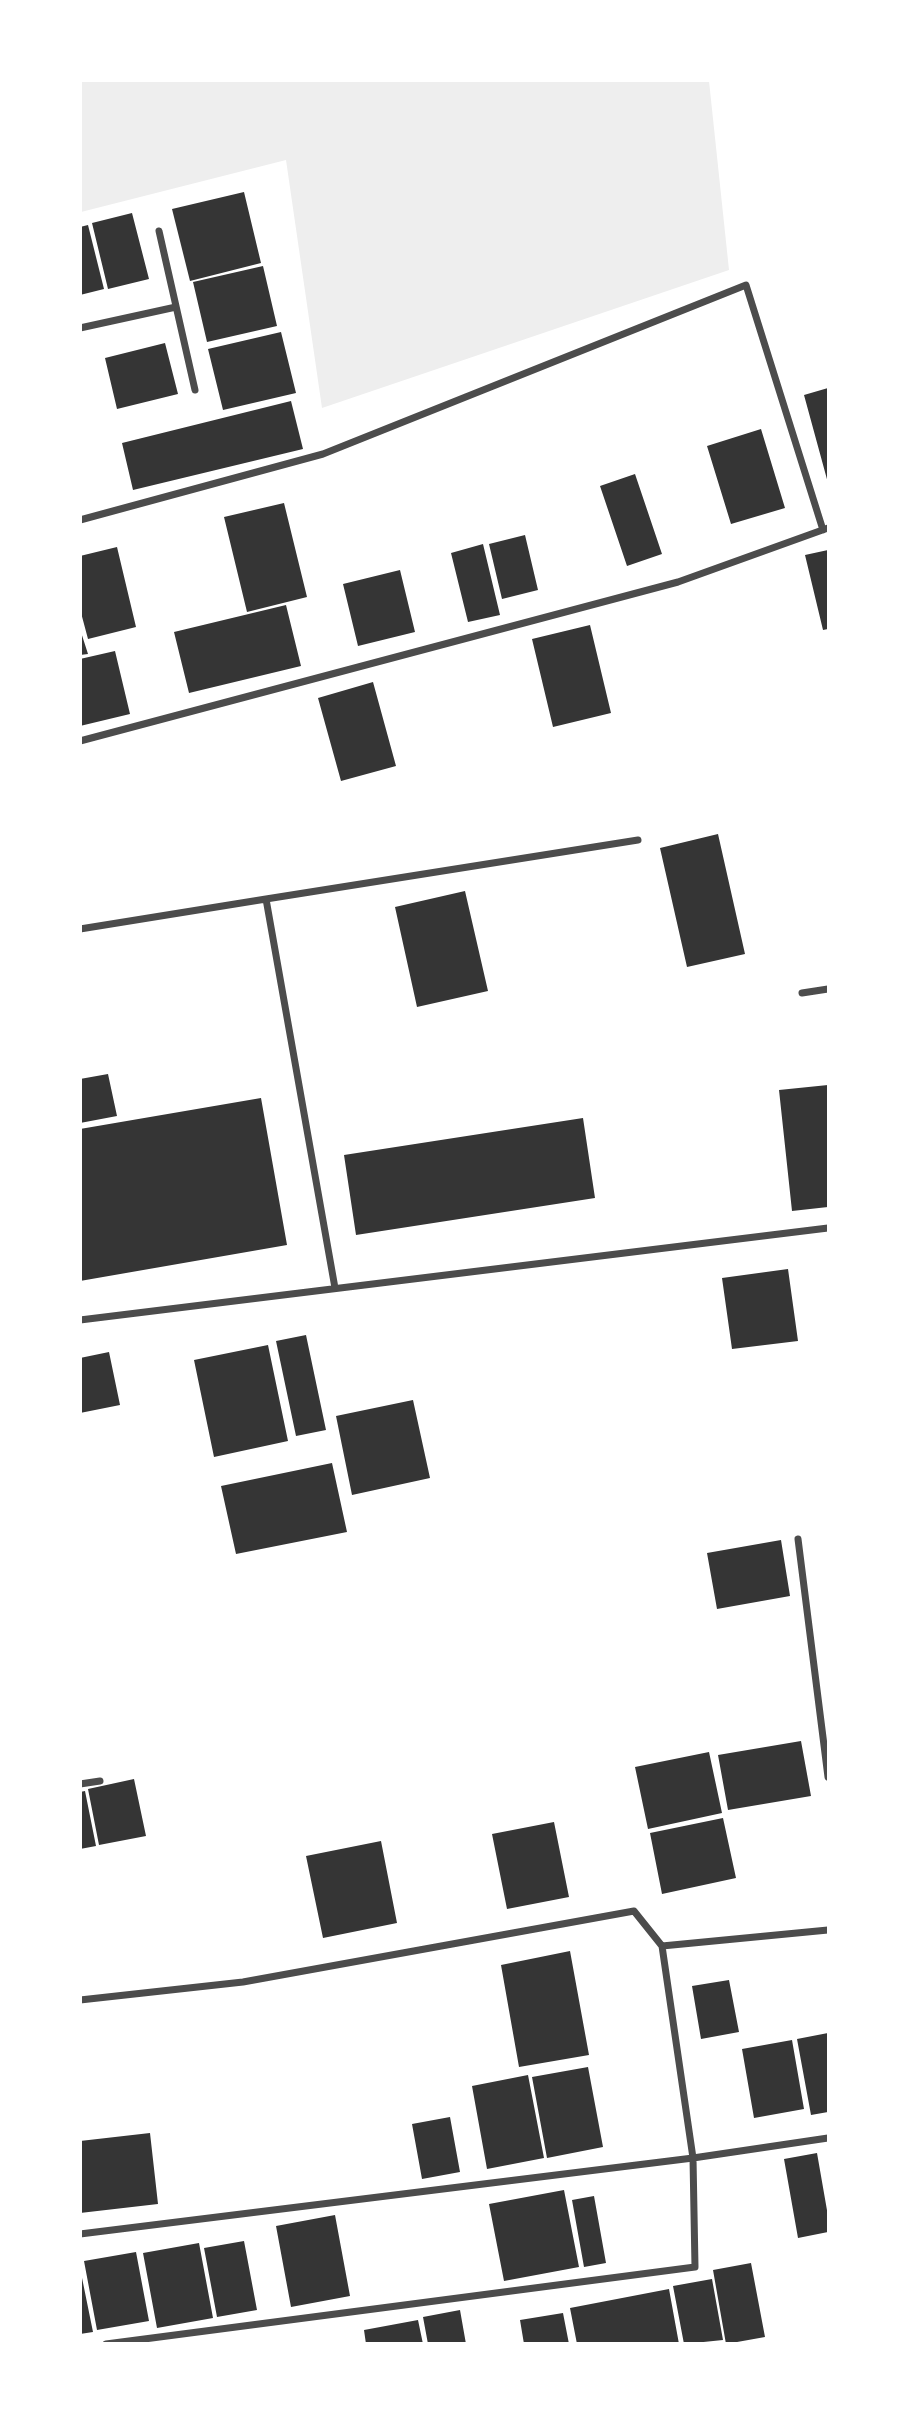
<!DOCTYPE html>
<style>
body{margin:0}
#map{position:relative;width:909px;height:2424px;overflow:hidden;background:#fff;font-family:Lato,sans-serif}
canvas{display:block}
.frame{position:absolute;inset:0;border:82px solid #fff;pointer-events:none}
</style>
<div id="map">
<canvas width="909" height="2424"></canvas>
<div class="frame"></div>
</div>
<script>
const ctx = document.querySelector('canvas').getContext('2d');
ctx.lineJoin = 'round';
function paint(path, color) { ctx.fillStyle = color; ctx.fill(path, 'evenodd'); }
function stroke(path, color, width, dash) { ctx.strokeStyle = color; ctx.lineWidth = width; ctx.lineCap = dash ? 'butt' : 'round'; ctx.setLineDash(dash || []); ctx.stroke(path); }
paint(new Path2D(`
 M81 80 709 81 729 270 322 408 286 160 81 212Z`), '#eee');
paint(new Path2D(`
 M244 192 261 263 190 281 172 209Z
 M132 213 149 279 108 289 92 223Z
 M88 225 104 289 80 295V227Z
 M263 266 277 326 207 342 193 282Z
 M281 332 296 393 223 410 208 349Z
 M165 343 178 394 117 409 105 358Z
 M828 388V483L804 395Z
 M291 401 303 449 133 490 122 443Z
 M761 429 785 508 731 524 707 446Z
 M635 474 662 554 627 566 600 486Z
 M284 503 307 597 247 612 224 517Z
 M525 535 538 590 502 599 489 544Z
 M483 544 500 615 468 622 451 553Z
 M117 547 136 627 88 639 80 609V556Z
 M828 550V629L823 630 805 555Z
 M400 570 415 632 358 646 343 584Z
 M286 605 301 666 189 693 174 632Z
 M590 625 611 713 553 727 532 639Z
 M80 629 88 654 80 655Z
 M115 651 130 714 80 726V659Z
 M373 682 396 766 341 781 318 698Z
 M718 834 745 954 687 967 660 848Z
 M465 891 488 991 417 1007 395 907Z
 M108 1074 117 1116 80 1123V1079Z
 M828 1085V1207L792 1211 779 1090Z
 M261 1098 287 1245 80 1281V1129Z
 M583 1118 595 1198 356 1235 344 1155Z
 M788 1269 798 1341 732 1349 722 1278Z
 M306 1335 326 1430 296 1436 276 1341Z
 M268 1345 288 1441 214 1457 194 1360Z
 M109 1352 120 1405 80 1413V1358Z
 M413 1400 430 1478 352 1495 336 1416Z
 M332 1463 347 1532 236 1554 221 1486Z
 M781 1540 790 1596 717 1609 707 1553Z
 M801 1741 811 1796 728 1810 718 1755Z
 M709 1752 722 1813 648 1829 635 1767Z
 M134 1779 146 1836 99 1845 88 1789Z
 M85 1791 96 1846 80 1849V1792Z
 M723 1818 736 1878 662 1894 650 1833Z
 M554 1822 569 1897 507 1909 492 1834Z
 M381 1841 397 1923 323 1938 306 1856Z
 M570 1951 589 2055 519 2067 501 1965Z
 M729 1980 739 2032 701 2039 692 1986Z
 M828 2033V2112L811 2115 797 2039Z
 M792 2040 804 2109 754 2118 742 2049Z
 M588 2067 603 2147 547 2158 532 2077Z
 M528 2075 544 2158 487 2169 472 2086Z
 M450 2117 460 2172 422 2179 412 2124Z
 M150 2133 158 2204 80 2213V2141Z
 M817 2153 828 2216V2232L798 2238 784 2159Z
 M564 2190 579 2267 504 2281 489 2204Z
 M594 2196 606 2263 584 2267 572 2200Z
 M335 2215 350 2296 291 2307 276 2226Z
 M244 2241 257 2310 217 2317 204 2248Z
 M199 2243 213 2318 157 2328 143 2253Z
 M136 2252 149 2321 97 2330 84 2261Z
 M751 2263 765 2337 726 2344 713 2270Z
 M80 2268 93 2332 80 2334Z
 M712 2279 723 2340 684 2344 673 2286Z
 M669 2289 679 2344H577L570 2308Z
 M460 2310 466 2344H428L423 2317Z
 M563 2313 569 2344H524L520 2320Z
 M418 2320 423 2344H366L364 2330Z`), '#353535');
stroke(new Path2D(`
 M159 231 195 390
 M80 328 176 307
 M80 520 323 454 746 285 823 530
 M80 741 678 582 828 528
 M266 899 638 840
 M80 929 266 899 335 1288
 M802 993 828 989
 M80 1320 828 1228
 M798 1539 828 1777
 M80 1784 100 1781
 M662 1946 828 1930
 M80 2000 243 1982 634 1911 662 1946 693 2158 80 2234
 M106 2344 695 2267 693 2158 828 2138`), '#4c4c4c', 7);
</script>
